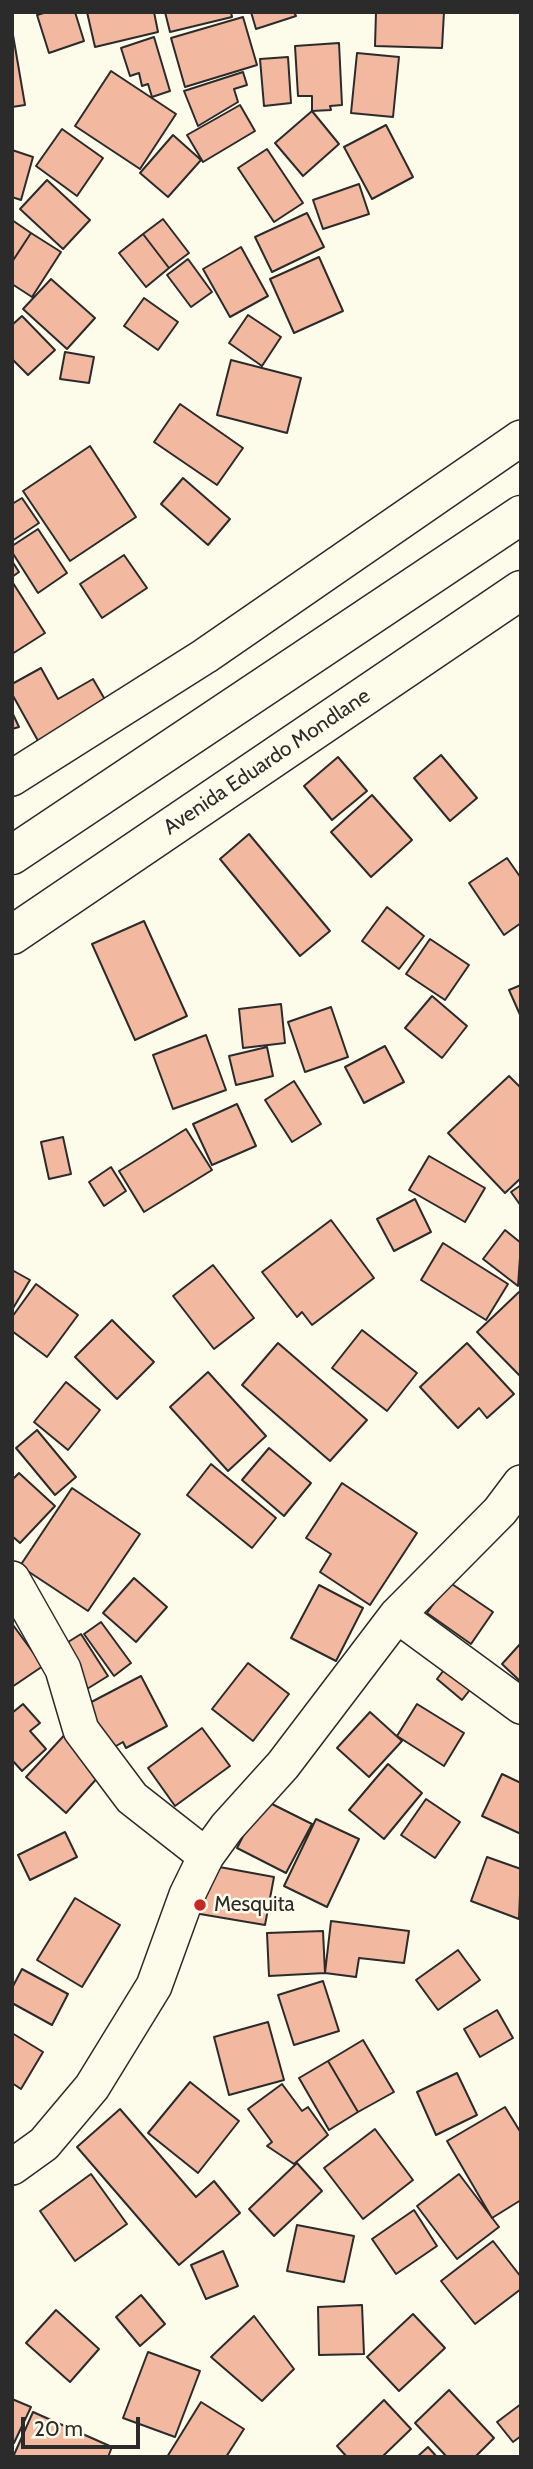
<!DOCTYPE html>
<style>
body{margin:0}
#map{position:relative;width:533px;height:2469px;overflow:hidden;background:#fdfbea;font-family:Cabin,sans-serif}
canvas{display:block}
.frame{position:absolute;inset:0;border:14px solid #2b2b2b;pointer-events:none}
.scale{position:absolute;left:21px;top:2417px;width:119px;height:32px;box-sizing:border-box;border:4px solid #2b2b2b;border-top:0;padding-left:9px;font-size:21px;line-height:24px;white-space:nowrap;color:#2b2b2b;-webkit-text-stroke:5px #fdfbea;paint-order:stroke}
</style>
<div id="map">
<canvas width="533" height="2469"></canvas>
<div class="frame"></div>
<div class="scale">20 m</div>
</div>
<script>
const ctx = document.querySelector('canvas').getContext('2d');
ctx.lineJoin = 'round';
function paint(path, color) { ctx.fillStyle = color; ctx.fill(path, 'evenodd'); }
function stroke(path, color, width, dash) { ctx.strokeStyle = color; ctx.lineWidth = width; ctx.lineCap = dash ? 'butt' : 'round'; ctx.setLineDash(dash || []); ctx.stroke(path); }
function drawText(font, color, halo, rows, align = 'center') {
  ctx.font = font + ' Cabin,sans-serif'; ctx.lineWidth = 5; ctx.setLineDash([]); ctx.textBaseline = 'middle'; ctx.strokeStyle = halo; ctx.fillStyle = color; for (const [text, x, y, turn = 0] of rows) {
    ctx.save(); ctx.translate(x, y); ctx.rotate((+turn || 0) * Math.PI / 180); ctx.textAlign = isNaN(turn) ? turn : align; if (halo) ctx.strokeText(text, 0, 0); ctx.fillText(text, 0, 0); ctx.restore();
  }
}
const building = new Path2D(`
 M47 12H75L84 41 49 53 37 15Z
 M87 12H154L158 32 95 47Z
 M165 12H231L232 17 170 32Z
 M251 12H294L296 16 256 29Z
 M376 12H444L442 48 375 46Z
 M243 17 257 65 185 87 171 38Z
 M13 35 25 105 12 107V35Z
 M154 37 170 91 152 97 148 84 142 86 139 73 130 76 121 48Z
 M339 43 342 105 330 106 331 110 312 111V96H298L295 46Z
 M357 53 399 57 393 117 351 113Z
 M288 57 291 103 264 106 260 59Z
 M111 71 176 114 140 169 75 126Z
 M243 72 247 85 234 89 238 102 198 126 184 91Z
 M240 105 255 131 203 162 187 135Z
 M312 111 339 144 303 176 275 143Z
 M386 125 413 177 372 199 344 147Z
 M62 129 103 158 77 196 36 166Z
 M173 135 201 160 168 197 140 173Z
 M267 149 303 203 274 222 238 168Z
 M12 150 33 157 21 200 12 197Z
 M47 180 90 220 63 249 20 209Z
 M359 184 369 214 323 229 313 200Z
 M307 213 324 247 272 272 255 237Z
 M163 219 189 253 169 268 143 234Z
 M12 220 31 233 12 262Z
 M31 233 61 252 32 297 12 284V262Z
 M143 234 169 268 146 287 119 253Z
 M241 247 268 296 230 317 203 269Z
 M319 257 343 311 294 333 270 279Z
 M188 259 212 292 191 307 167 275Z
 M51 279 95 318 67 349 23 309Z
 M144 298 178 322 158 350 124 326Z
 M248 315 281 337 262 366 229 343Z
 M22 316 55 350 28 375 12 359V325Z
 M65 352 94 357 89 383 60 379Z
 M231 360 301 378 287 433 217 415Z
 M180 404 243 448 217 485 154 442Z
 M90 446 136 517 70 561 23 491Z
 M183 478 230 519 208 545 161 504Z
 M22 498 39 523 12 541V504Z
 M38 529 67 573 38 593 12 552V546Z
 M124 555 147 588 102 618 80 584Z
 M12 561 19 572 12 577Z
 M13 583 45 633 12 654V583Z
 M41 668 58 699 93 679 111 710 42 748 12 694V684Z
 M12 712 19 727 12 729Z
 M441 755 477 798 450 821 414 778Z
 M338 757 367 791 332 820 304 786Z
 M372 795 412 840 371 877 331 832Z
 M249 834 330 931 300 956 220 859Z
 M507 858 521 878V923L504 935 469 883Z
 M387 907 424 936 399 969 362 941Z
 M144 921 187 1016 135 1040 92 944Z
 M430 939 469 965 445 1000 406 974Z
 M521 985V1017L509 990Z
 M432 996 467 1026 442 1058 405 1028Z
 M281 1004 285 1043 243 1048 239 1009Z
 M331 1007 348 1057 305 1072 288 1022Z
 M206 1035 226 1090 173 1109 153 1055Z
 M385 1046 404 1082 364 1103 345 1067Z
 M267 1047 273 1076 236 1085 229 1056Z
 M509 1076 521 1088V1178L505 1193 448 1133Z
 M294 1081 321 1124 292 1142 265 1100Z
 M237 1104 256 1146 212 1165 193 1124Z
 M186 1129 212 1170 144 1212 119 1171Z
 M63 1137 71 1174 49 1179 41 1142Z
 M429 1156 485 1188 465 1222 409 1190Z
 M111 1167 126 1191 104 1206 89 1182Z
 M521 1185V1206L511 1192Z
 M415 1199 431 1232 394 1251 377 1219Z
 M331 1220 374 1278 312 1325 302 1312 297 1317 262 1272Z
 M505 1230 521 1243 518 1286 483 1259Z
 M443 1243 508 1284 486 1320 421 1280Z
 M213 1265 254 1318 214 1349 173 1296Z
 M12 1270 30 1280 12 1310Z
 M36 1284 78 1315 47 1357 12 1331V1317Z
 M519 1292 521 1294V1377L477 1332Z
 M112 1320 154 1362 117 1399 75 1357Z
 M362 1330 417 1373 387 1411 332 1368Z
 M278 1343 367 1420 330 1461 242 1385Z
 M467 1343 514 1394 487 1418 479 1408 458 1428 420 1387Z
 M208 1372 266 1436 228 1471 170 1407Z
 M66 1382 100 1410 68 1450 34 1422Z
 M37 1430 76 1477 55 1495 16 1448Z
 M269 1448 311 1483 284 1516 242 1480Z
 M211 1464 276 1518 252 1548 187 1495Z
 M19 1473 55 1506 20 1543 12 1536V1480Z
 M342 1483 417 1533 370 1605 320 1572 331 1554 306 1538Z
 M72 1488 140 1534 88 1611 20 1566Z
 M134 1578 167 1607 136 1642 103 1613Z
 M449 1582 493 1612 471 1644 427 1613Z
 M319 1585 363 1608 336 1661 291 1638Z
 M101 1622 131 1663 114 1676 84 1634Z
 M13 1625 43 1666 12 1687V1626Z
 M81 1634 108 1676 87 1689 60 1647Z
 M521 1643V1682L502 1664Z
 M450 1662 476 1682 462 1700 437 1679Z
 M248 1663 289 1694 253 1741 212 1709Z
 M141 1676 167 1726 126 1748 123 1742 102 1754 78 1709Z
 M23 1704 40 1723 30 1731 46 1749 22 1771 12 1760V1713Z
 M417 1704 464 1733 444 1766 397 1736Z
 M370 1712 402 1741 369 1777 337 1748Z
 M202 1728 230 1766 175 1806 148 1768Z
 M69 1730 100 1775 66 1813 26 1777Z
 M388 1764 422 1793 384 1839 349 1810Z
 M502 1774 521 1783V1834L482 1816Z
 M262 1799 312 1824 286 1873 237 1848Z
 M426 1799 460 1822 435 1858 401 1835Z
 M316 1819 359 1839 327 1907 284 1886Z
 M65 1832 77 1857 30 1880 18 1855Z
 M487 1857 521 1869 519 1919 471 1901Z
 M203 1864 274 1877 265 1925 194 1913Z
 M75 1898 120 1925 82 1987 37 1960Z
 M331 1921 409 1931 404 1963 359 1958 356 1977 325 1973Z
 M323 1931 325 1973 269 1976 267 1933Z
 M458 1950 480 1980 438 2010 416 1980Z
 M22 1969 68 1994 52 2025 12 2003V1988Z
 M323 1981 339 2031 294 2045 278 1995Z
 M497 2010 513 2038 480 2057 464 2029Z
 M268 2022 284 2080 229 2095 214 2037Z
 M12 2033 43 2052 21 2089 12 2083Z
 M363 2040 394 2092 358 2112 328 2061Z
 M328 2061 358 2112 329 2130 299 2078Z
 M457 2073 477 2115 436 2135 417 2092Z
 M190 2082 239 2121 198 2173 148 2133Z
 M282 2084 302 2111 308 2107 328 2135 294 2164 267 2146 272 2142 248 2109Z
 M505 2107 521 2133V2200L492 2218 447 2141Z
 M120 2109 196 2197 214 2181 240 2213 179 2265 77 2147Z
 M375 2129 413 2180 363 2219 324 2168Z
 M297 2163 322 2191 274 2236 249 2209Z
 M91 2174 127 2224 75 2261 40 2211Z
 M459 2174 499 2227 457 2259 417 2206Z
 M414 2210 437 2246 396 2274 372 2239Z
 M297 2225 354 2236 344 2282 287 2271Z
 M493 2241 521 2277V2289L475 2324 441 2281Z
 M223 2251 238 2286 206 2299 191 2265Z
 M141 2295 165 2324 140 2346 116 2317Z
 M362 2305 364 2354 319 2355 318 2307Z
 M56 2310 99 2349 70 2382 26 2343Z
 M413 2314 445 2348 399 2391 367 2357Z
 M254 2316 294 2369 262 2401 211 2357Z
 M148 2352 200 2371 175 2437 123 2418Z
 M449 2390 494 2438 475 2457H447L415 2423Z
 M12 2399 31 2407 14 2443 12 2442Z
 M384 2400 411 2429 382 2457H347L337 2446Z
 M201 2402 244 2429 226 2457H167Z
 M521 2404V2436L513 2442 497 2422Z
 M33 2412 112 2447 108 2457H13Z
 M428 2447 437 2457H417Z`);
paint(building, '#f2b8a0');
stroke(building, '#2b2b2b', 2);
const street = new Path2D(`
 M12 778 205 656 521 438
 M12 1579 63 1669 81 1730 132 1798 206 1856
 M397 1615 521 1706
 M12 2167 44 2144 92 2087 154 1986 187 1895 206 1856 227 1827 283 1765 397 1615 500 1511 521 1483`);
const secondary = new Path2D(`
 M12 855 521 515
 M12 935 521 590`);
stroke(street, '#2b2b2b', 38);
stroke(secondary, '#2b2b2b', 41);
stroke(street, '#fdfbea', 35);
stroke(secondary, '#fdfbea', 38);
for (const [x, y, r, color] of [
 [200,1905,7,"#c62828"]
]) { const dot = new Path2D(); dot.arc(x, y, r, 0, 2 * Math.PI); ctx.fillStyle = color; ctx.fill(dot); stroke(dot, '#fdfbea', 2.5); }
drawText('21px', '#2b2b2b', '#fdfbea', [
 ["Avenida Eduardo Mondlane",267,762,-34]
]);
drawText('21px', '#2b2b2b', '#fdfbea', [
 ["Mesquita",214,1905]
], 'left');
</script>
